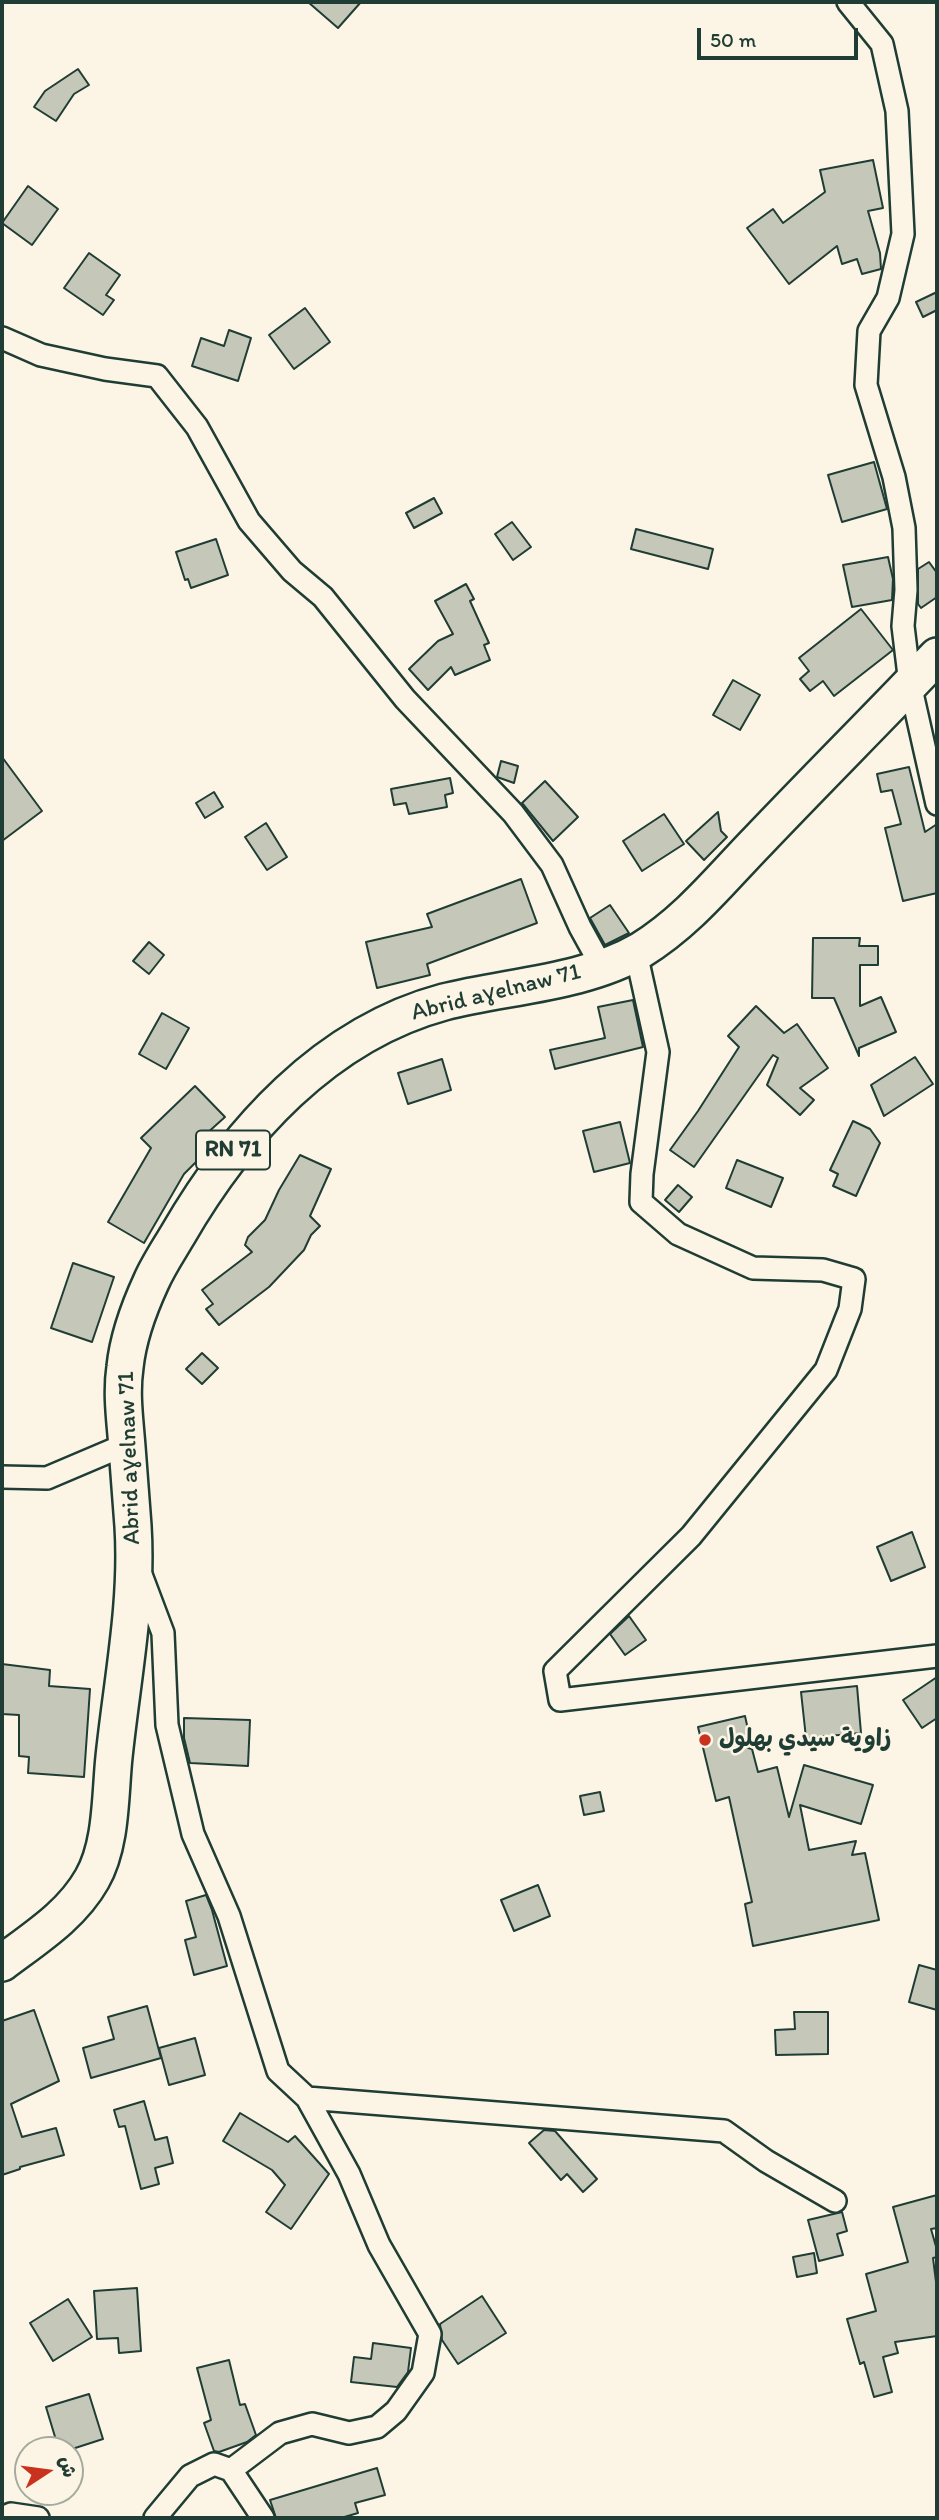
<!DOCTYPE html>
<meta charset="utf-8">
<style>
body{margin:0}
#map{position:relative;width:939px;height:2520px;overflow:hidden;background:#fcf5e5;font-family:Itim,"Playpen Sans Arabic",sans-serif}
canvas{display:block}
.frame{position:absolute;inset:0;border:4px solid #1f3d34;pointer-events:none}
.north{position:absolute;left:14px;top:2436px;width:70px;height:70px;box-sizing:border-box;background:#fcf5e5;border:2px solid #a4ab9e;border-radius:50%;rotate:77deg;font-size:19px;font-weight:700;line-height:28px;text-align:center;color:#1f3d34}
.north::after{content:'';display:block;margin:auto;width:24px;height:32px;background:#c8321e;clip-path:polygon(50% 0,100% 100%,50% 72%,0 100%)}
.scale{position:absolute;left:697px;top:28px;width:161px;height:32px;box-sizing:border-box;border:4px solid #1f3d34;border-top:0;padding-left:9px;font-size:21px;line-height:24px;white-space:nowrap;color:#1f3d34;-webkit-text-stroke:5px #fcf5e5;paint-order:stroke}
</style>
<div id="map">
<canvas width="939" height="2520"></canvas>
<div class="frame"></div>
<div class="north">ش</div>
<div class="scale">50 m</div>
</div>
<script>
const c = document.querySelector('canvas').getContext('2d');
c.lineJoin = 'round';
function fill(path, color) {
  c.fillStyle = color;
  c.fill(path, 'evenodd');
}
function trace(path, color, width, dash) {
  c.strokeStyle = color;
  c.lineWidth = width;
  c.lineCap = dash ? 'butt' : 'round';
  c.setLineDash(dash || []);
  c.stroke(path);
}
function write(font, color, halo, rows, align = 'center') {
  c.font = font + ' Itim,"Playpen Sans Arabic",sans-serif';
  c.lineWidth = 5;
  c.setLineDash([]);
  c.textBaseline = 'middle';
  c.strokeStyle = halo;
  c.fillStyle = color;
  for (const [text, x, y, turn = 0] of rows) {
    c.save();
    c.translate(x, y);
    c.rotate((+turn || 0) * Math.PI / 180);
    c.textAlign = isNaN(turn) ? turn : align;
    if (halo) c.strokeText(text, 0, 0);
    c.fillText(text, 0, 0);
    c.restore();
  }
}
const building = new Path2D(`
 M308,2h53l-23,26z
 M78,69l11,16 -15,9 -18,27 -22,-14 11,-16z
 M873,160l10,48 -15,3 12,42 1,16 -19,5 -5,-15 -15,5 -5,-18 -48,38 -42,-56 26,-19 10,14 42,-31 -5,-22z
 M28,186l30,23 -26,36 -30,-22z
 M89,253l31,22 -14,20 8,5 -11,15 -39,-27z
 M937,292v18l-14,7 -7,-15z
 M305,308l25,34 -36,27 -25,-34z
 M229,330l22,8 -13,43 -46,-15 9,-28 23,8z
 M874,462l13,47 -45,13 -14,-47z
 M434,498l8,15 -28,15 -8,-15z
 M512,522l19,25 -18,13 -18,-26z
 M636,529l77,20 -5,20 -77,-20z
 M216,539l12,36 -37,13 -3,-9 -3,1 -9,-28z
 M888,557l5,22 -1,21 -40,7 -9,-42z
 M929,562l8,11v24l-16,11 -3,-4v-35z
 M466,584l8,15 -4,2 19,42 -5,2 6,15 -35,15 -4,-8 -23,23 -19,-21 29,-28 15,-7 -18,-33z
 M861,609l32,41 -59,46 -11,-15 -13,10 -10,-12 9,-8 -10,-13z
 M733,680l27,15 -20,35 -27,-15z
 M2,757l40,54 -40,30z
 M501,761l17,5 -4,17 -17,-6z
 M909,767l16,65 12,-8v69l-34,8 -18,-73 16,-4 -9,-34 -11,2 -4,-18z
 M450,778l3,15 -8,2 2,12 -38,7 -3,-11 -12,2 -3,-16z
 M545,781l33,36 -25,24 -31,-38z
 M214,792l9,15 -18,11 -9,-15z
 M718,812l3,19 6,6 -23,23 -18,-19z
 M664,814l20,30 -42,27 -19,-30z
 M266,823l21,34 -20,13 -22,-33z
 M521,879l16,44 -110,41 3,11 -53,13 -11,-46 66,-15 -5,-13z
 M610,905l19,28 -24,12 -15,-27z
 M813,938h47l-1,8h19v19h-18v41l21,-9 15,35 -37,16v8l-25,-58h-22z
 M149,942l15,13 -15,19 -16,-13z
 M633,1000l10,47 -88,22 -5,-19 55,-12 -7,-31z
 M756,1006l28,27 13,-9 31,44 -28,20 14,12 -14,15 -33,-30 11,-27 -5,-3 -79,112 -24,-17 28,-39 41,-64 -11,-11z
 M162,1013l27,15 -23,41 -27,-15z
 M915,1057l18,27 -49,32 -13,-31z
 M442,1059l9,31 -43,14 -10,-31z
 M195,1086l30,31 -20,18 9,9 -30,30 -40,69 -36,-21 43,-74 -10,-10z
 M853,1121l17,8 10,14 -24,53 -23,-10 5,-12 -8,-4z
 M620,1122l10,41 -36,9 -11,-41z
 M300,1155l31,14 -21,47 10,10 -9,9 -7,15 -35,37 -50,38 -13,-16 7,-5 -11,-14 50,-38 -7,-7 3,-8 17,-17 14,-30z
 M737,1160l46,18 -12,29 -45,-19z
 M678,1185l14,12 -13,15 -14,-12z
 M73,1263l41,14 -22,65 -41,-14z
 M202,1353l16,15 -16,16 -16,-15z
 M912,1532l13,35 -34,14 -14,-34z
 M629,1616l17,24 -21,15 -15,-21z
 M2,1664l48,6 -1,16 41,3 -6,88 -56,-4 1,-16 -10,-1v-41l-17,-1z
 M937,1677v41l-15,10 -19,-28z
 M857,1686l4,47 -55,5 -5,-46z
 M745,1716l6,27 -14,2 15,4 6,23 19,-5 12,50 15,-52 69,20 -12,39 -61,-19 9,45 47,-9 -4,14 13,-2 14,67 -126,26 -8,-42 7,-2 -23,-105 -13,4 -18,-74z
 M184,1718l66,2 -2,46 -58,-3 -6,-25z
 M600,1792l4,19 -20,4 -4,-19z
 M538,1885l12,31 -36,15 -13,-31z
 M206,1895l6,15 15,56 -33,9 -9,-35 11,-3 -10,-36z
 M919,1965l18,5v40l-28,-8z
 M147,2006l14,52 -70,20 -8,-30 31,-9 -6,-22z
 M34,2010l25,71 -48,23 11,33 34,-9 8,27 -44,12v2l-18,6v-154z
 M794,2012h34v42l-52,1 -1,-25 20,-1z
 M195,2038l10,37 -36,10 -10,-37z
 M144,2101l11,39 12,-3 6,26 -18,5 4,16 -18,5 -16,-63 -6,1 -5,-17z
 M240,2113l48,29 7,-6 34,38 -38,55 -25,-17 19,-27 -13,-15 -49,-29z
 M544,2130l11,1 42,48 -14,13 -16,-18 -6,6 -32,-37z
 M937,2195v33l-6,1 6,21v7l-4,1 4,32v46l-42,6 3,11 -15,4 9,35 -18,5 -10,-35 -4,2 -13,-45 29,-8 -10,-37 42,-12 -15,-55z
 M842,2212l5,19 -10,3 6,21 -24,6 -11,-41z
 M814,2253l3,20 -20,4 -4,-20z
 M137,2288l4,63 -22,2 -1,-15 -21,1 -3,-48z
 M482,2296l24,37 -48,31 -16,-24 -2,-16z
 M68,2299l24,38 -39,24 -23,-38z
 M373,2343l38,5 -3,24 -11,15 -46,-5 3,-25 17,2z
 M229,2360l11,45 5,-1 11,31 -9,7 -28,10 -5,-1 -10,-28 7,-3 -14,-52z
 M89,2394l14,45 -34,11h-10l-13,-43z
 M377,2468l8,27 -30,8 3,10 -17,5h-65l-6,-18z`);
const street = new Path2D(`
 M848,2l34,42 15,67 6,123 -15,64 -19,33 -3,54 28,92 10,51 2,62 -3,36 7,58 27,120
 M2,338l39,17 64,14 52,7 40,51 52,94 43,50 31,26 82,102 108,114 39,52 28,62 22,40
 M636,953l22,99 -16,122 -1,28 37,32 75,34 70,2 31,9 -4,30 -24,61 -135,166 -136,135 5,29 377,-44
 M2,1477l45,1 80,-34
 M140,1572l23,61 4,92 26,109 36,82 49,155 29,27 417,33 42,30 69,40
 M231,2470l32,48
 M2,2518l9,-4 27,4
 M155,2518l35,-42 24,-12 17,6 49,-37 32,-9 37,9 28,-6 19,-16 27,-38 7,-39 -51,-89 -30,-71 -42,-76`);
const primary = new Path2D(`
 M2,1963c33,-25 69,-47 90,-84 20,-35 18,-84 22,-122 8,-77 24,-154 19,-231 -2,-26 -4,-53 -6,-79 -2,-27 -6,-53 -2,-80 3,-29 14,-59 26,-85 7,-16 17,-31 26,-46 60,-104 148,-202 267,-234 63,-16 141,-19 197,-52 47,-29 79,-70 117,-109 59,-62 120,-123 179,-185`);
const markers = [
 [705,1740,7,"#c8321e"]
];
const shields = [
 [233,1150,74]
];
const shieldNames = [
 ["RN 71",233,1150]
];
const streetNames = [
 ["Abrid aɣelnaw 71",496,993,-14],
 ["Abrid aɣelnaw 71",130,1458,-92]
];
const poiNames = [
 ["زاوية سيدي بهلول",719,1740]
];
fill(building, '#c5c7b9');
trace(building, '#1f3d34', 2);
trace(street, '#1f3d34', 26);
trace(primary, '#1f3d34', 40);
trace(street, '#fcf5e5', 21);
trace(primary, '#fcf5e5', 35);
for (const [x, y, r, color] of markers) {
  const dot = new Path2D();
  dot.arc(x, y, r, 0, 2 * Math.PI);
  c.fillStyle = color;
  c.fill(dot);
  trace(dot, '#fcf5e5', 2.5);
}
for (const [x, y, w] of shields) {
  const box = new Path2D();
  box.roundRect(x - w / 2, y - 19.5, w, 39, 5);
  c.fillStyle = '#fcf5e5';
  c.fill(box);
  trace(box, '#1f3d34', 2);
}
write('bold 23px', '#1f3d34', null, shieldNames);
write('24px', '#1f3d34', '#fcf5e5', streetNames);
write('bold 24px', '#1f3d34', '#fcf5e5', poiNames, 'left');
</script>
